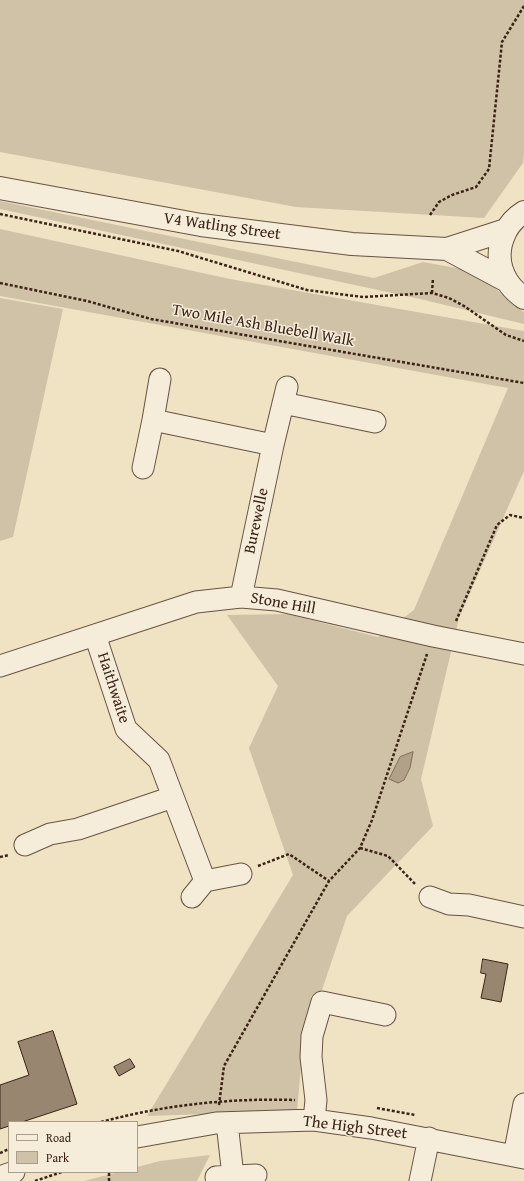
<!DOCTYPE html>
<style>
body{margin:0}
#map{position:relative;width:524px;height:1181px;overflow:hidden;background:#efe3c4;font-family:"Gentium Book Plus",serif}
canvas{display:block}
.legend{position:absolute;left:8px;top:1121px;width:130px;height:52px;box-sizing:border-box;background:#f5edd9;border:1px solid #ab9c8b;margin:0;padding:5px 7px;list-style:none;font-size:12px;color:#3b2216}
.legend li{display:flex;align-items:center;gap:8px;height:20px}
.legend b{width:20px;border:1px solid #ab9c8b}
</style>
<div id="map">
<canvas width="524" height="1181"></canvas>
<ul class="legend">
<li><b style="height:5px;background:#f5edd9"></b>Road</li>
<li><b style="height:11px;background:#d0c2a6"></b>Park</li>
</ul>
</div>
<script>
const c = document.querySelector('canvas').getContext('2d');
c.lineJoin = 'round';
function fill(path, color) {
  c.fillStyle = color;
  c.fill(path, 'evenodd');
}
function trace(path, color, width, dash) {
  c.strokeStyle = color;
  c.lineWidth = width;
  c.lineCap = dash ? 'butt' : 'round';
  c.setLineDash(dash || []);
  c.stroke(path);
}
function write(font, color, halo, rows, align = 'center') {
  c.font = font + ' "Gentium Book Plus",serif';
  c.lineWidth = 3;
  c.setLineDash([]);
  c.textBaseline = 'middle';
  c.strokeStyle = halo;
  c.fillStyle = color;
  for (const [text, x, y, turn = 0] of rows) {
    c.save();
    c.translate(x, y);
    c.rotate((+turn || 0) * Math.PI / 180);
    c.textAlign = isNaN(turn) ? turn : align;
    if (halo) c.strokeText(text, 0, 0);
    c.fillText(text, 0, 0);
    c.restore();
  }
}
const green = new Path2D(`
 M0,0h524v153l-1,10 -39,55 -188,-11 -296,-55z
 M0,201l374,77 49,-16 55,10 34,32 12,8v12l-104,-25 -420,-90z
 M0,229l230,50 294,52v140l-65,147 -38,161 12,47 -86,90 -44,130 -6,65 -150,5 146,-241 -44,-127 29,-62 -51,-71 61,-1 90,23 36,-27 94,-222 -508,-92z
 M0,298l63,11 -50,228 -13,4z
 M210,1155l-13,26h-113l35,-9h18v-5l23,-6z`);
const water = new Path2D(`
 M413,752l-3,16 -6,12 -6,3 -9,-4 11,-22z`);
const building = new Path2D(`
 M483,959l25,5 -7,38 -20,-4 5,-24 -5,-1z
 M53,1031l24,73 -55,18h-13v4l-9,3v-44l29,-10 -11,-33z
 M130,1059l5,8 -16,9 -5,-9z`);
const path = new Path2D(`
 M0,214l178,37 129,39 56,7 69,-4 17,5 15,8 42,29 18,6
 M430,215l9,-13 13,-7 24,-8 13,-18 13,-127 22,-36
 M0,283l87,18 64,18 373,64
 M432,293l1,-15
 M456,621l41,-96 13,-10 14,3
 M360,848l28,8 28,29
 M0,857l9,-2
 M258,866l31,-12 40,27
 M219,1105l5,-39 105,-185 31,-33 12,-28 55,-166
 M377,1108l38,7
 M101,1122c63,-17 128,-24 194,-22
 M0,1153l9,-4
 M35,1181l27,-9
 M109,1181v-9`);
const minor = new Path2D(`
 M160,379l-7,41 120,25
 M283,403l92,19
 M143,468l10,-48
 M241,597l32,-152 14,-58
 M95,635l31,94 33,31 46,121 36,-7
 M0,666l196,-64 45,-5 36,3 156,36 91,18
 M25,845l25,-11 28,-5 95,-32
 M192,897l13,-16
 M430,897l19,7 20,1 55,12
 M314,1120l2,-20 -5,-43 1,-21 10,-34 63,13
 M227,1123l6,53
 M137,1137l79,-14 98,-3 57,8 153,30
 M514,1156l10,-52
 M0,1177l14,-5
 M216,1177l40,-2
 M420,1181l9,-43`);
const tertiary = new Path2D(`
 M0,188l201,37 151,19 95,5 59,-19
 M524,212c-8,5 -15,12 -19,21 -12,25 -3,50 19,65
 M447,249l58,31`);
const streetNames = [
 ["V4 Watling Street",222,227,8],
 ["Two Mile Ash Bluebell Walk",263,326,10],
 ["Burewelle",257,521,-78],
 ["Stone Hill",283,604,10],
 ["Haithwaite",113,688,72],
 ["The High Street",355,1128,7]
];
fill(green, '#d0c2a6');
fill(water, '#b2a189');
trace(water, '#826e5b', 1);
fill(building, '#998670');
trace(building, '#3b2216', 1);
trace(minor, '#685242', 23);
trace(tertiary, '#685242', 24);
trace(path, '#3b2216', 2.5, [3, 2]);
trace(minor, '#f5edd9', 21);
trace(tertiary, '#f5edd9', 22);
write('16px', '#3b2216', '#f5edd9', streetNames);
</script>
